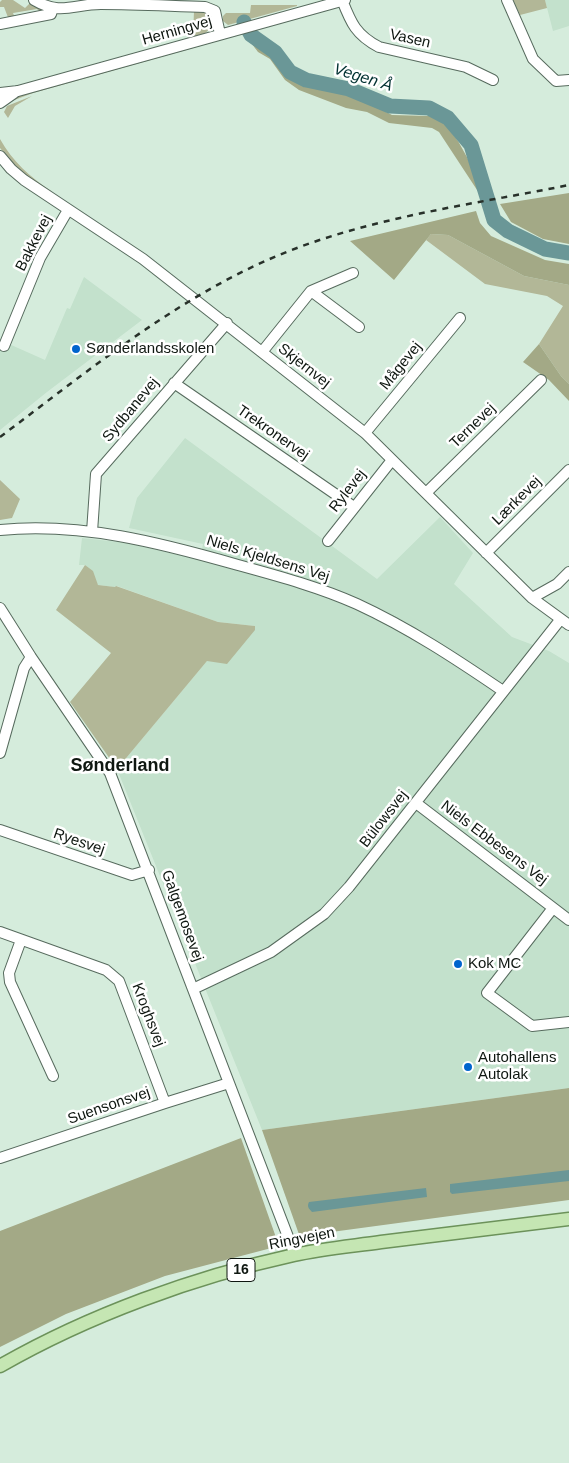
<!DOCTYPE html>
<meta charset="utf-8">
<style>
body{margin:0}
canvas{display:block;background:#d5ecdc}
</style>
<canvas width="569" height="1463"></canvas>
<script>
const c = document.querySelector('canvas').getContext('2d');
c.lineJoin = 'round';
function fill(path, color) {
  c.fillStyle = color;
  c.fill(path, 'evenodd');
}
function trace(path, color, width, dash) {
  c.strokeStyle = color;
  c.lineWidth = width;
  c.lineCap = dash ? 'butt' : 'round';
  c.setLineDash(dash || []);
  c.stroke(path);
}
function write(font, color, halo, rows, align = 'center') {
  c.font = font + ' Helvetica,sans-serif';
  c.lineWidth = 5;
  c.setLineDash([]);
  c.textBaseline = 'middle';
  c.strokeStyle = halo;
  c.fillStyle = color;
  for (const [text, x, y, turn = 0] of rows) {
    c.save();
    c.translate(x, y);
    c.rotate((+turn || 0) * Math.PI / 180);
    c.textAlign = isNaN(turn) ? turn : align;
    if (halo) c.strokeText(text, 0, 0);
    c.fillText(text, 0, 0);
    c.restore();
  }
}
const built = new Path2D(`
 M545,0h24v26l-16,5z
 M84,277l58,43 -95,72 -47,38v-90l45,20 22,-52 3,1z
 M185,438l192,141 63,-62 33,36 -19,31 58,53 37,14 20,12v425l-307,42 -145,-361 90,-108 48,-35 -37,-4 -101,-36 -2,1 -17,-2 -13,-20h-6l3,-27 46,5 72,17 3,-16 -74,-16 8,-30z`);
const green = new Path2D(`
 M2,0h11l12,8 5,-5 18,8 -7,2 -4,-4 -24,4 2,5 -6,2 -5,-13h-4v-5z
 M513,0h32l2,8 -27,7z
 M251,5h46v1l-69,19 -5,-4v-5l3,-3h24z
 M194,11c12,-1 20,4 17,17l-8,7 -24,6 14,-5z
 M211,42v1l-178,50 -24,9 2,-3 13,-5z
 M32,96l-17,10 -7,12 -4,-6 3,-6z
 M0,139c13,23 29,37 51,52l-1,1 -29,-19 -21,-25z
 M431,234l17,1 76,41 45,9v99l-8,-8 -22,-32 24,-38 -16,-10 -62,-12 -59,-44z
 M0,480l20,19 -8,19 -12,2z
 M85,565l8,6 5,14 17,2 1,-1 102,36 37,4v4l-28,34 -20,-3 -90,108 -47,-67 41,-49 -55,-43z`);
const forest = new Path2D(`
 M245,35l11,10 10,5 8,8 14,18 17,10 46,8 41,21 37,1 7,1 10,8 12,16 10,18 13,37 -42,-64 -7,-4 -43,-5 -22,-11 -21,-4 -47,-18 -14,-10 -15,-21 -12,-7z
 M569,193v51l-26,-5 -32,-17 -11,-18z
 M476,211l4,12 11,13 54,24 24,4v21l-45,-9 -76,-41 -17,-1 -37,46 -44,-39z
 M539,344l22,32 8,8v17l-20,-21 -26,-18z
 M569,1088v112l-245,33 -23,7 -39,-110z
 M241,1138l38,108 -114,30 -99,38 -66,33v-116z`);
const water = new Path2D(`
 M569,1170v11l-117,13 -2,-2v-8z
 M426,1188l1,9 -115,15c-4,-4 -5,-6 -3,-10z`);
const river = new Path2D(`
 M244,22l7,13 24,17 15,20 16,8 43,9 41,17 39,2 19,10 23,27 23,75 14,11 37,18 24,4`);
const minor = new Path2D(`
 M34,0c27,16 40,4 67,4 35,0 69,2 104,3l10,4 5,23
 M342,0c9,23 14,35 37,47l87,20 27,13
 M507,0l26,59 23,22 13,-1
 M0,24l51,-10 2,-6
 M0,93l18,-2 327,-91
 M0,103l17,-12
 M0,156l11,13 13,11 119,79 222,174 167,165 37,27
 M311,291l48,36
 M4,346l36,-88 28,-48
 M262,352l49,-61 42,-18
 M174,383l180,124
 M365,433l95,-115
 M426,493l115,-113
 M0,530c81,-8 161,13 238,35 40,11 81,22 119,39 52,24 99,55 146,87
 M92,532l4,-58 131,-151
 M328,541l64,-81
 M486,553l83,-83
 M532,598l25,-14 12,-12
 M0,608l31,49 79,116 185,482
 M0,753l24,-85 7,-11
 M416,803l153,117
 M0,830l132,45 17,-5
 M553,908l-66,85 45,33 37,-4
 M0,932l106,38 13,11 46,122
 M21,940l-12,33 1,9 43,94
 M193,989l78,-37 53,-38 25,-27 211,-267
 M0,1158l165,-55 64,-20`);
const major = new Path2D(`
 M0,1366c89,-51 194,-89 294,-111 27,-6 59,-9 87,-13 62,-8 125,-15 188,-23`);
const rail = new Path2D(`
 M0,437c91,-68 182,-144 289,-186 90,-35 186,-47 280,-66`);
const markers = [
 [76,349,5,"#0064cd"],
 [458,964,5,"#0064cd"],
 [468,1067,5,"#0064cd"]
];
const shields = [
 [241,1270,28]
];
const shieldNames = [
 ["16",241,1270]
];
const streetNames = [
 ["Herningvej",177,31,-16],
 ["Vasen",410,39,13],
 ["Bakkevej",34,243,-63],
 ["Skjernvej",304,366,38],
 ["Mågevej",401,366,-51],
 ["Sydbanevej",131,410,-50],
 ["Ternevej",473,426,-44],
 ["Trekronervej",273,433,35],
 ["Rylevej",348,491,-52],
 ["Lærkevej",517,501,-45],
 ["Niels Kjeldsens Vej",268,559,17],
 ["Bülowsvej",384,819,-52],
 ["Ryesvej",79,842,19],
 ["Niels Ebbesens Vej",494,843,37],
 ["Galgemosevej",182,916,70],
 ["Kroghsvej",148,1015,69],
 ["Suensonsvej",109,1106,-19],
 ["Ringvejen",302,1239,-11]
];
const poiNames = [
 ["Sønderlandsskolen",86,349],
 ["Kok MC",468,964],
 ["Autohallens",478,1058],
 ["Autolak",478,1075]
];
const waterNames = [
 ["Vegen Å",363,78,17]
];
const quarterNames = [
 ["Sønderland",120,766]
];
fill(built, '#c3e1cc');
fill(green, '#b2b797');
fill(forest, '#a3a986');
fill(water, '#6a9797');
trace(river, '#6a9797', 15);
trace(minor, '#576b5e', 12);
trace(major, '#6c925a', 15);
trace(minor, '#fff', 10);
trace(major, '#c5e6b3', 12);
trace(rail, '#28312a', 2.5, [6, 6]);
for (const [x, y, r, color] of markers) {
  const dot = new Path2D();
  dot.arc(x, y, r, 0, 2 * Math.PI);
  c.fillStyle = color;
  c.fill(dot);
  trace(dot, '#fff', 2);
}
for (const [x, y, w] of shields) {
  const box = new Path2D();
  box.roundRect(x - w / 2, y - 11.5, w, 23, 4);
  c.fillStyle = '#fff';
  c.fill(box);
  trace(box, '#0f1711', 1);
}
write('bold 14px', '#0f1711', null, shieldNames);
write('15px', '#0f1711', '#fff', streetNames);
write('15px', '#0f1711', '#fff', poiNames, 'left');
write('italic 16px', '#013131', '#fff', waterNames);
write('bold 18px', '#0f1711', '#fff', quarterNames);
</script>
